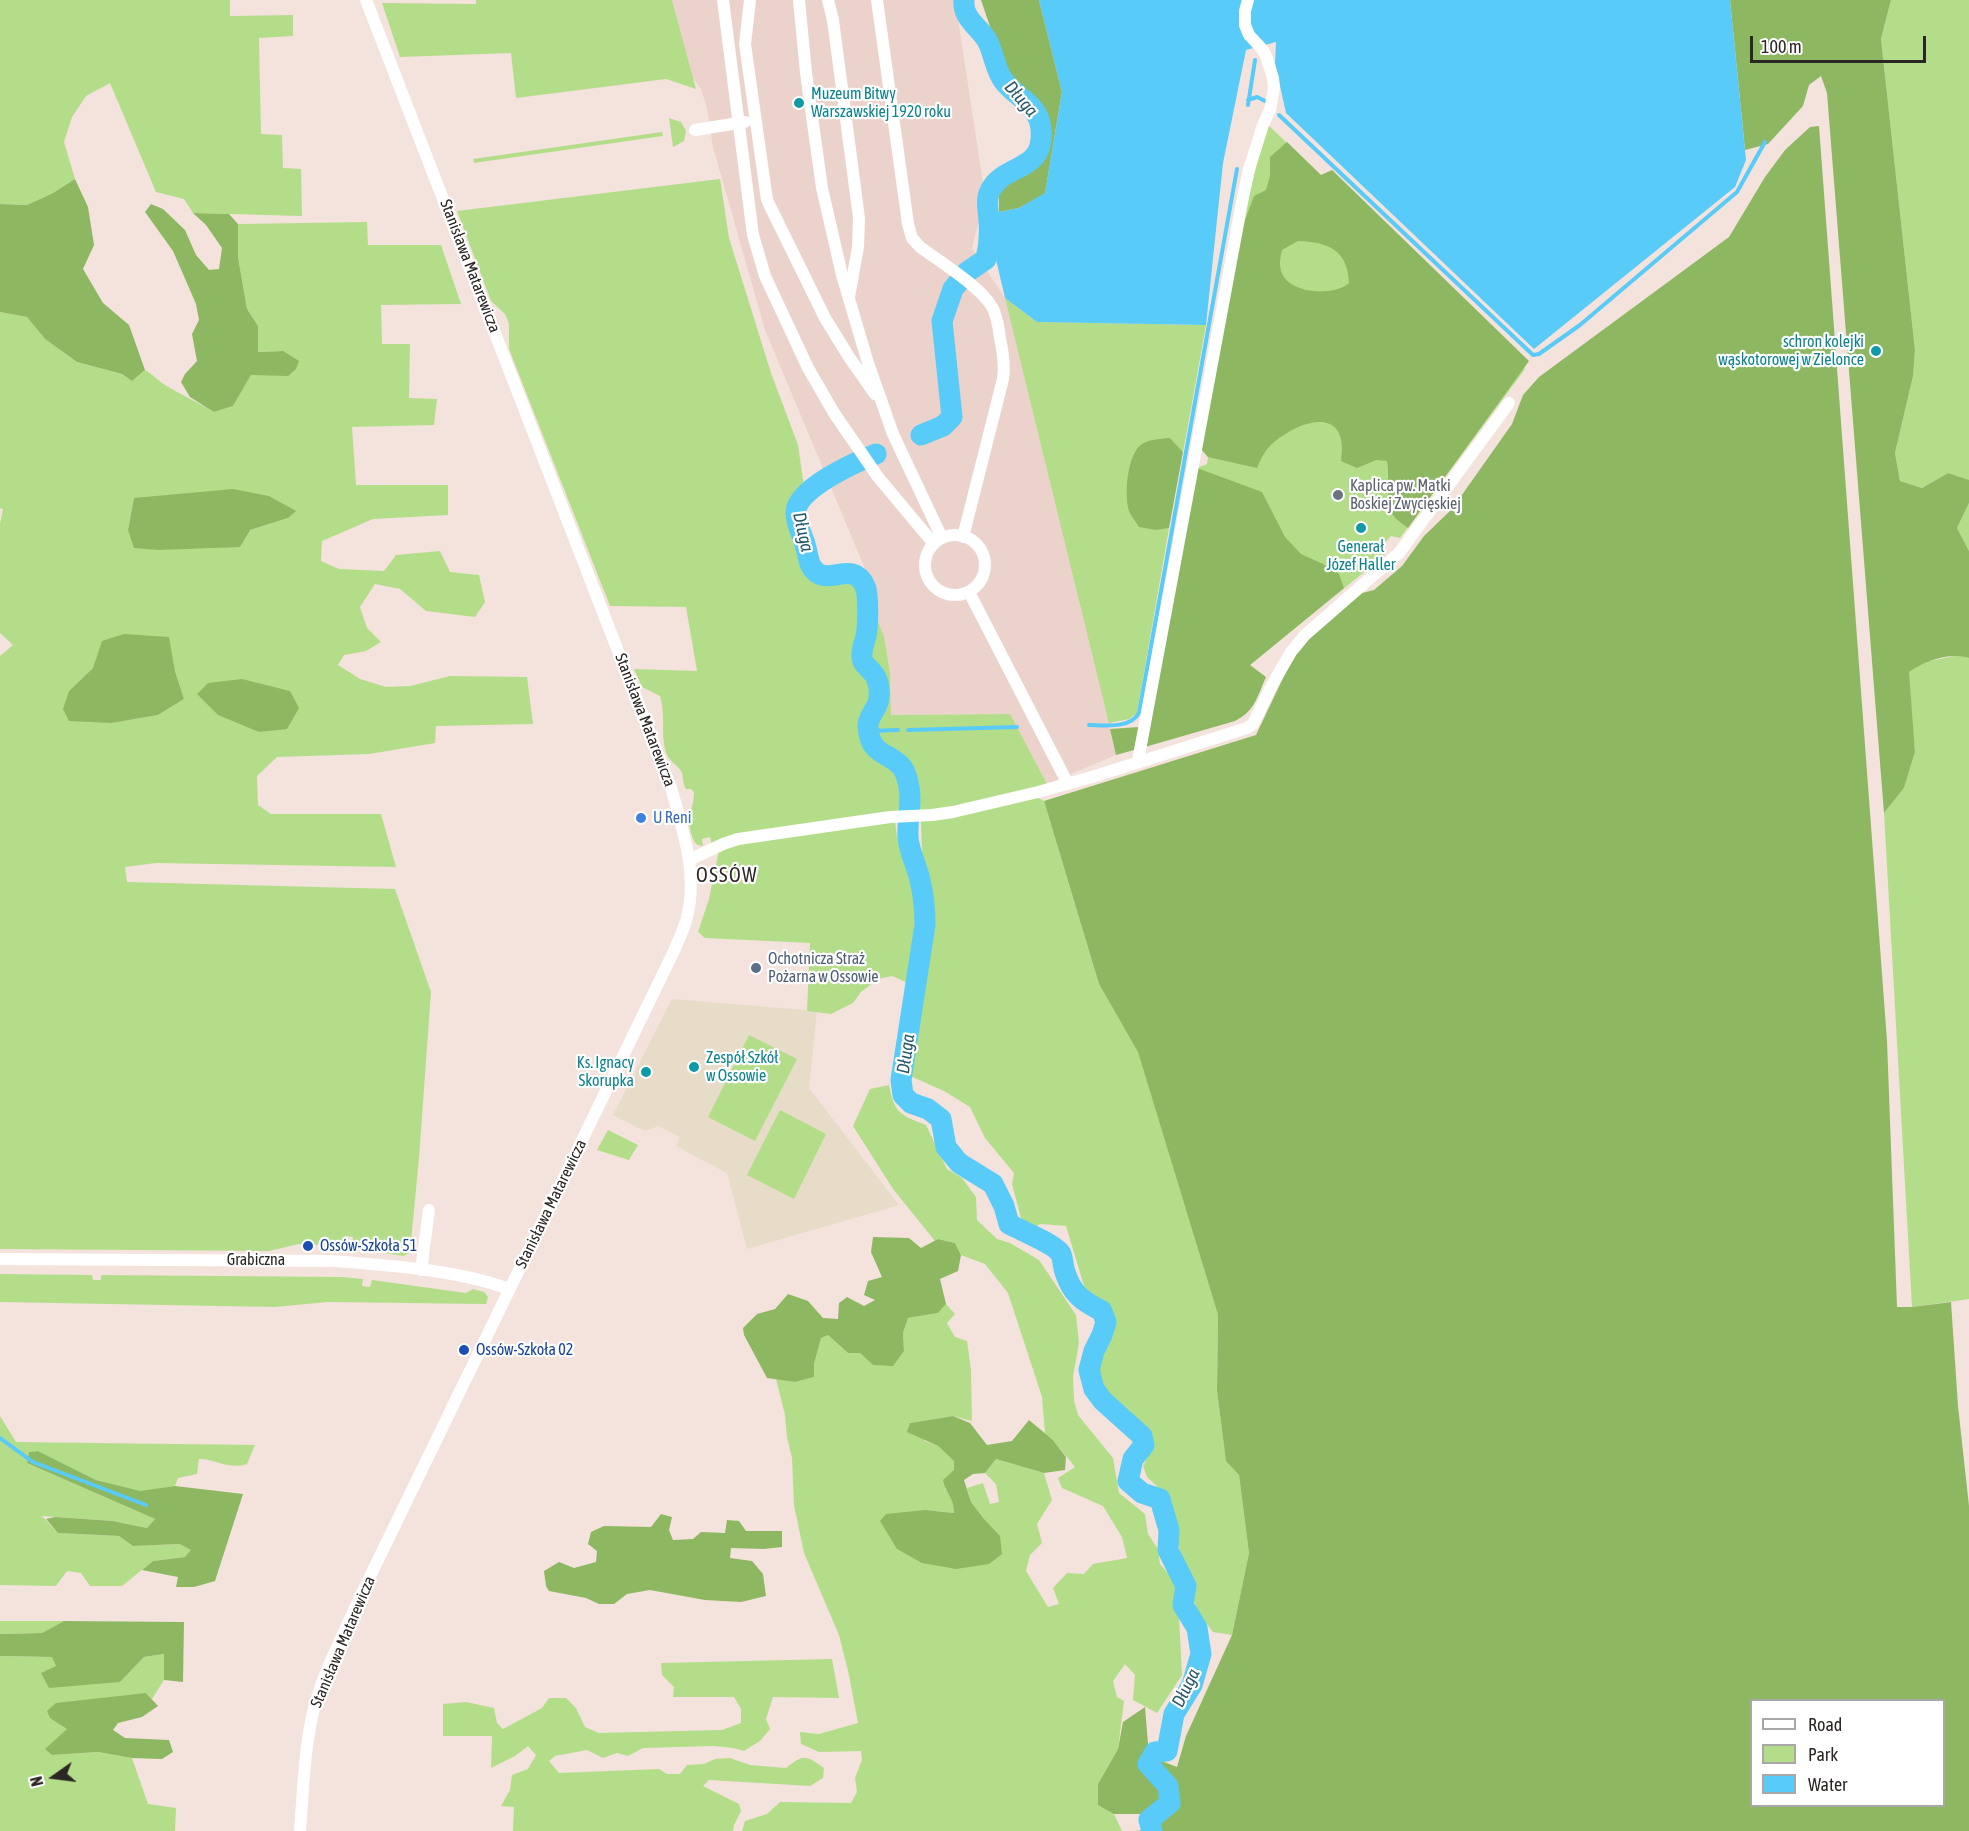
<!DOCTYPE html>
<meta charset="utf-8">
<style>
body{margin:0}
#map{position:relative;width:1969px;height:1831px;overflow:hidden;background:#f3e3dc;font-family:"Asap Condensed",sans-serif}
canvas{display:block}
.legend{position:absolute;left:1750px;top:1699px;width:195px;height:108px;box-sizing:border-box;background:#fff;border:2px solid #aaa8a7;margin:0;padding:8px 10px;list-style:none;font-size:18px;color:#2b2523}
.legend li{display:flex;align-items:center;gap:12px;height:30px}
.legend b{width:30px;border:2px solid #aaa8a7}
.north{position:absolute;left:24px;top:1747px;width:60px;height:60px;-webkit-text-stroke:4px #fff;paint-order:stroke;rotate:256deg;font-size:16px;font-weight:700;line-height:24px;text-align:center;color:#2b2523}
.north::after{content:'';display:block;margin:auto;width:21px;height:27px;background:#2b2523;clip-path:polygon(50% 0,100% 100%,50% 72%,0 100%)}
.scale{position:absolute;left:1750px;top:36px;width:176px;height:27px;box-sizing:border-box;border:3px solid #2b2523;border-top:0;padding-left:8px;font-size:18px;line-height:21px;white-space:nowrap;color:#2b2523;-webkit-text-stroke:4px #fff;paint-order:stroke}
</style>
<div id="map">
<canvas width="1969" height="1831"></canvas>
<ul class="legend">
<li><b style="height:8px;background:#fff"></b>Road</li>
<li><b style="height:16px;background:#b4dd8a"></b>Park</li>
<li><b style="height:16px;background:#58cbf8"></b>Water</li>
</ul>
<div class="north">N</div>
<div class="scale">100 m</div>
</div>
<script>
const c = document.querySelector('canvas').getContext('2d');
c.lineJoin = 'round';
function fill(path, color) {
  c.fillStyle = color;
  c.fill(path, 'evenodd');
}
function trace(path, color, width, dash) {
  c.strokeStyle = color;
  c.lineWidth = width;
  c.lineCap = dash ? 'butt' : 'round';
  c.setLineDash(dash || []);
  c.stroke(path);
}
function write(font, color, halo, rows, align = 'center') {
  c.font = font + ' "Asap Condensed",sans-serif';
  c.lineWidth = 4.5;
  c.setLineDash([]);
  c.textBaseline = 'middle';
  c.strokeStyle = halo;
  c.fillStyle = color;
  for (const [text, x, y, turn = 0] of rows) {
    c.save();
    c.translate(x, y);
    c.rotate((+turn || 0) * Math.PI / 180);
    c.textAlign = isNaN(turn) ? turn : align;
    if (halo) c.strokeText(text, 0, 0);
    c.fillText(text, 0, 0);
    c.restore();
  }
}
const commercial = new Path2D(`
 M672,0h283l30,196 -13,52 33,50 32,24 169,3 -23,127 -13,-14 -14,92 13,-2 -32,185 -8,6 -20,4 7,32 -69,29 -38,-70 -118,1 -1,-42 -6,-37 -11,-27 -2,-26 -106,-253 -52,-183 -6,-39 -6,-19 -9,-12z`);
const education = new Path2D(`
 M672,999l145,12 -8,77 90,117 -152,44 -20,-76 -51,-27 4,-9 -22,-11 -13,5 -32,-16z`);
const green = new Path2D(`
 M0,0h230v16l63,-1v21l-34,2 2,96 21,1 1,33 18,1 1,47 -109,-3 -9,-14 -28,-7 -46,-109 -24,13 -14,21 -8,25 11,37 -22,14 -26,12 -27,-1z
 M476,0h196l24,89 -30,-10 -150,19 -5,-45 -111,4 -18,-54 94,1z
 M1891,0h78v482l-1,-2 -20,-7 -26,15 -22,-7 -5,-28 18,-77 2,-26 -34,-311z
 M669,118l12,4 5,9 -2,10 -11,6z
 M1267,124l258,245 -125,169 -9,-2 -8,9 2,10 -135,110 -53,-197 10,-4 1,-7 -7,-8 47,-249z
 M662,132l1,4 -189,27 -1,-4z
 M720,179l9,59 42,135 27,72 6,42c-4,4 -11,8 -13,13 -8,16 9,71 25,79 16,9 32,-9 40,8 11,20 0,46 0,68 0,16 18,25 17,41 -1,14 -18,20 -9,42 5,12 13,20 23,27 3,3 9,5 11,8 9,9 7,28 4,39l-190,33 -2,-8 -8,2 1,7c-9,-1 -9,-5 -12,-13 -5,-21 3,-23 3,-41l-3,-3h-5c-4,-6 -2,-13 -5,-18 -5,-7 -12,-10 -15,-18 -6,-19 0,-37 -6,-57l-18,-9 -8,-18 63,2 -11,-64 -76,-1 -101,-257v-25l-4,-10 -14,-13 -34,-90z
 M367,222l1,23h73l20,59 -80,1 1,39h28l-1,54 28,1 -3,26 -82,2 4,58h92v30l-75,4 -51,22 -1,20 18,8 45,2 12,-16 44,-4 10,21 29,3 6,27 -10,15 -49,-6 -26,-22 -25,-5 -15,23 7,21 14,14 -15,9 -22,4 -6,10 22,14 26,8 24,-1 40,-10 77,1 6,47 -97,2 -1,17 -66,11 -92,3 -20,19 1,29 13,9h110l15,53 -240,-4 -31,4 2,15 268,7 36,103 -12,166 -9,94 -6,4 -53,-8 2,-11 -8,-1 -2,10 -44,-2 -30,7 -269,-2v-593l13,-11 -13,-12v-109l3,-15 -3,-1v-196l27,5 18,22 32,23 45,12 10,7 13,-11c8,4 13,11 20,15 16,10 33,17 49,27l19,-6 18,-31 32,-24 -25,1v-26l-11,-17 -9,-52v-33zM134,498l154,20 -38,12h-122zM168,637l7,34 9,28 -26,16 -46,8 -43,-32 24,-23z
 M1005,298l32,24 169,3 -23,127 -13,-14 -14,92 13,-2 -32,185 -8,6 -20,4z
 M1969,503v48l-12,-23z
 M873,609l11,27 6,37 1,42 119,-1 37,70 -37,11 -90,18 -13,-48 -27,-23 -6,-9 -1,-11 3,-8 6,-9 1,-19 -6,-19 -7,-6 -3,-8 5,-24z
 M1960,655l9,3v641l-57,8 -28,-494 20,-25 11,-36 -7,-80 16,-10z
 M1037,797l7,4 55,183 39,67 80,264 -1,76 9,69 13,15 10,78 -17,82 -19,-3 -16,-21 -33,-118 -17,-16 -4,-11 8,-16 -8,-19 -40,-41 -5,-11 -1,-19 15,-26 -2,-20 -9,-10 -14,-8 -21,-70 -25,-2 -8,3 -12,-9 -9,-34 2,-11 -29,-35 -15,-31 -26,-16 -36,-16 25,-181 -3,-16 -8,-21 -1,-37z
 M895,821l2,16 19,38 4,28 -1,21 -11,59 -16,-7 -14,3 -17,13 -8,11 -22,11 -24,-3 3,-68 -105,-5 -7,-6 11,-33 10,-49 13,-5z
 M749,1035l48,24 -42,82 -47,-24z
 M889,1085c5,28 11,30 37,40l21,44 15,9 14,19 1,23 20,19 13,4 29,17 37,55 3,28 -6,34 1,23 4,15 35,43 6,35 26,21 3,20 10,15 2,15 15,17 4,36 3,58 -25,38 -24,-13 2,-25 -10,-11 -12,17 4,16 7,4 -6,48 -20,35v20l16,10 8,17h-380l3,-10 22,-7 13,-12 71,1 6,-11 -2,-14 7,-18 -1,-9 -42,1 -18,-8 -1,-12 19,2 39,-11 -9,-48 -10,-40 -35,-82 -10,-48 -2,-47 -5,-21 -2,-22 -9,-36 19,3 19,-5v-13l7,-27 7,-2 20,18h12l13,12 31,-14 -1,-18 5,-15 30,-5 8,-9 9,10 -8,9 8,14 12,4 4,29 1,51 -19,-5 -43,7 15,18 13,5 16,15v9l-9,19 9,11v13l-29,-3 59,9 -13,-17 -4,-14 16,-5 7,21 9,-2 -3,-18 -11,-11 11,-14 48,14 8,27 -15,24 5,19 -12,12 -4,16 22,36 11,-3 -6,-16 14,-15 17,1 9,-10 34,-6 -5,-21 -19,-31 -41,-18 -4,-10 17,-11 -22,-27 -8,-7 -3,-36 -34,-104 -23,-29 -24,-9 -6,-12 -17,-4 -3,2 -42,-52 -40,-63 17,-37z
 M780,1110l46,24 -32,65 -47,-24z
 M608,1130l30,15 -9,15 -32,-10z
 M0,1274l92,1 1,5h8v-5l242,2 20,2 -1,7 8,1 2,-7 94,13 7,-4 11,3 4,5 -2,7 -158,-2 -53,5 -275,-5z
 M0,1416l16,26 239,3 -8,19c-18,6 -31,-5 -48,-5l-2,15 -19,4 -3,8 -35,6 -44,-12 -58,-29 -9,1 -2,11 128,56 -8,9 -34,-7 -71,-5 16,17 61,3 14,10 47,-2 12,6 -7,7 -32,4 -31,25h-32l-9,-13 -14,-2 -11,15 -56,-1z
 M0,1621h64l-22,12 -42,1z
 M165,1654l-1,26 -12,19 -6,-6 -79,36 -10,11 -5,15 46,-3 34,6 16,46 28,4 -1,23h-175v-175l52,1 5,9 63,16 24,-25z
 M832,1659l7,39 -66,-1 -7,22 4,10 -10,12 -16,10 -11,-3 -19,-2 -71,2 -15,8 -11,-3 -14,5 -16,-8 -32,6 -6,5 10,12 100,-4 8,5h13l7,-9 17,-1 11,-5 15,-1 20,7 36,3c18,-14 19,-13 38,0l-1,10 -13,8 -101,-6 -6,6 36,18 2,7 -7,14 -1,6h-220l1,-24 -13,-1 9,-16 2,-15 16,-6 8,-14 -8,-9 -13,10 -24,12 1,-32h-49v-32l23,-2 28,6 3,15 6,6 39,-21 7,-10h17l10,10 9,19 14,6 123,-3 19,-7v-14l-7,-12h-61l1,-10 -12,-12 -1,-12z`);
const forest = new Path2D(`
 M981,0h58l23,92 -17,102 -26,14 -20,4v-18l11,-15 21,-8 15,-21 4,-29 -12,-21 -33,-29z
 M1730,0h161l-10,39 34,311 -2,26 -18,77 5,28 22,7 26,-15 21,7v23l-12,25 12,23v107c-20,-6 -44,3 -60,14l6,80 -11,36 -20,25 -57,-720 -6,-17 -12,9 -6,21 -35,38 -23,6z
 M1819,126l68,915 10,266h15l39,-5 7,104 11,100v325h-834l25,-3 -8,-14h-38l-16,-9v-21l20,-35 5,-27 22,-15 4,49 28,11 9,-31 46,-101 17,-82 -10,-78 -13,-14 -9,-70 1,-76 -80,-263 -39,-68 -55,-183 212,-66 37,-78 17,-20 52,-44 12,-3 28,-24 22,-30 28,-27 60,-85 11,-29 16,-18 190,-140 36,-60 20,-27 25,-23zM1752,1700h192v106h-192z
 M1287,142l34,33 11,-5 197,191 -121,167c-5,-4 -12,-8 -15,-13 -8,-11 -3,-40 -6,-54l-11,-1 -19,8 -16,-7c9,-59 -46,-40 -72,-14 -5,5 -9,14 -12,21l-49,-11 -7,-8 41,-221 12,-32 12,-6 4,-14v-19zM1298,241c30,1 50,9 51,42 -14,13 -54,11 -65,-6 -6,-9 -4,-18 -2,-27z
 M75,179l13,28 6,38 -11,24 20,34 26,22 16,45 -13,11 -10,-7 -45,-12 -32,-23 -18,-22 -27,-5v-108l27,1 26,-12z
 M151,204l12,5 22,21 11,25 13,15 10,-1 3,-21 -16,-23 -13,-12 36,1 9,10v33l9,52 11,17v26l25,-1 16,10 -3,8 -8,7 -37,-1 -18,31 -19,6 -24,-15 -9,-15 4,-8 12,-13 -5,-27 7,-14 -3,-16 -23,-53 -28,-39z
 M1170,438l13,14 -14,76 -13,2 -17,-3c-3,-5 -8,-11 -10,-16 -5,-16 -2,-57 13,-67 8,-5 18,-5 28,-6z
 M1197,468l65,24 23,45 16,17 22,10 16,10 5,14 -94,77 16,12c-9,20 -11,34 -31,44l-90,26z
 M233,489l36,7 27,15 -8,7 -38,12 -10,17 -82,3 -24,-2 -6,-18 6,-32z
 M124,634l45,3 6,34 9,28 -26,16 -46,8 -43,-2 -6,-12 6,-18 24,-23 9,-27z
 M242,679l48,12 9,17 -12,21 -28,3 -41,-17 -21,-21 11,-11z
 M1139,727l-5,23 -18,5 -6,-26z
 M873,1237l36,1 12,10 17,-9 17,4 6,12 -3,16 -18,8 6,25 -8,9 -30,5 -5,15 1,18 -11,15 -20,-1 -13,-12h-12l-20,-18 -7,3 -7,26v13l-19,5 -28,-4 -23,-43 -1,-7 14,-14 18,-5 13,-15 20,7 15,17 15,1 1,-16 8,-6 17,9 11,-6 -11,-5 4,-14 14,-4 -11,-25z
 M953,1416l17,7 17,22 25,-4 17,-21 24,20 13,17 -1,13 -21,3 -48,-14 -11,14 -12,1 -9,6 7,22 13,17 16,17 2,18 -13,10 -33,5 -34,-6 -25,-14 -17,-28 6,-7 39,-4 29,3c0,-17 -8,-18 -11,-33l11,-10v-9l-16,-15 -31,-14 3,-9z
 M38,1451l58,29 44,11 35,-5 68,8 -28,87 -21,6h-18l2,-10 -36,-7 11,-9 32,-4 6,-7 -11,-6 -47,2 -14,-10 -61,-3 -12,-14 9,-2 58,4 34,7 8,-9 -128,-56 2,-11z
 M661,1514l11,3 -3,13 4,10 20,-1 8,-7 24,1 2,-13 12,1 7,10h36v16l-18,2 -33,-1 -1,10 22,3 11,13 3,22 -25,6 -36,-2 -55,-10 -23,4 -13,10h-15l-13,-6 -37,-7 -3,-5 -2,-15 15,-9 15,6 22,-6 1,-11 -9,-7 3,-12 13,-6 47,1z
 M64,1621l120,1 -1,60 -19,-2v-26l-20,3 -24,25 -71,6 -8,-15 15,-7 -4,-9 -52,-1v-22l42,-1z
 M146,1693l12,13 -16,11 -24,6 -5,7 12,8 44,2 4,12 -11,7 -30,-1 -34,-6 -46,3 -7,-6 22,-20 -17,-11 -3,-7 9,-8z`);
const water = new Path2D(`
 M1039,0h691l16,160 -11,27 -201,162 -248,-236 -11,-50 1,-21 -30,8 -23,113 -17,162 -169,-3 -32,-24 -10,-43 4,-43 20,-4 26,-15 17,-101z`);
const stream = new Path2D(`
 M1248,100l9,-3 8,4
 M1248,105l7,-45
 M1279,115l254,240 6,-1 41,-29 157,-133 28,-50
 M1089,725c15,0 41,4 50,-12l98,-544
 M908,730l109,-3
 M869,731l29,-1
 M0,1438l33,24 113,43`);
const river = new Path2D(`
 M921,435l22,-9 9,-9 -10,-96 11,-32 14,-17 19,-13c3,-12 4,-25 3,-37 0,-10 -4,-21 1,-31 14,-29 55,-17 51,-62 -2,-25 -25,-31 -38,-49 -8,-11 -9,-26 -15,-38 -8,-15 -26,-23 -24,-42
 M876,454c-20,8 -81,35 -80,59 0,10 6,22 9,31 2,6 3,16 6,22 15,25 40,-9 54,20 4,9 3,41 1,50 -2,8 -5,14 -4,22 1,7 6,9 10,14 6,5 8,18 7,25 0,11 -11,18 -11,29 2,30 19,25 33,40 3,3 6,12 7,16 5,18 -1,37 0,55 1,15 9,29 12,43 4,16 5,30 5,45l-24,155 2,15 8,8 17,6 13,10 5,28 13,16 34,21 11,22 5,18c11,6 46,20 52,30 2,5 2,13 4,18 7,22 17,29 37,39l4,11 -4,13 -8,16 -5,19 5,19 9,12 39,35 2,9 -11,14 -5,22 14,12 18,6 9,31 -1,20 18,36 -3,19 14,23 4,26 -9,31 -18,29 -7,37 -12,1 -7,12 20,22 2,17 -21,17 3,11`);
const minor = new Path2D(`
 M723,0l30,235 12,41 43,92 26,45 44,64 56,67
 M750,0l-5,44 22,156 58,118 24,39 26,37
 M799,0l7,73 16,115 20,87 26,88 25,71 49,104
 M828,0l5,20 26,198 -1,29 -9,50
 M877,0l31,224 4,14 8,9c20,15 65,42 74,64 3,8 5,18 6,27 3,14 5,27 3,41l-40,158
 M695,130l50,-8
 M925 565a30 30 0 1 1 60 0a30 30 0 1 1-60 0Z
 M969,592l99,192
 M1138,761l105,-564 6,-28 14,-44 7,-15 4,-22 -1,-10 -7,-22 -3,-6 -14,-15 -4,-10v-14l3,-11
 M689,860l34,-16 15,-5 152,-22 42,-2 21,-3 85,-20 54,-15 155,-49 6,-4 19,-39 19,-33 14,-17 94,-82 110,-150
 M0,1259l332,2c55,4 126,9 177,28
 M421,1270l8,-60
 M300,1831c3,-38 4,-77 12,-114 9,-42 31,-81 48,-120l314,-646c4,-10 9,-20 12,-30 13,-44 -3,-91 -15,-133l-305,-788`);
const markers = [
 [799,103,6,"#0f9aa8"],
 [1876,351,6,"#0f9aa8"],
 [1338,495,6,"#6b7280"],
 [1361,528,6,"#0f9aa8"],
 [641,818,6,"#3f7fe0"],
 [756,968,6,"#5c6f8a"],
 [694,1067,6,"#0f9aa8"],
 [646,1072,6,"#0f9aa8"],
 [308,1246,6,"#1a4fb4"],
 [464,1350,6,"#1a4fb4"]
];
const cultureNames = [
 ["Muzeum Bitwy",811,94],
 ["Warszawskiej 1920 roku",811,112],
 ["schron kolejki",1864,342,"right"],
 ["wąskotorowej w Zielonce",1864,360,"right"],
 ["Generał",1361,547,"center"],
 ["Józef Haller",1361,565,"center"],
 ["Zespół Szkół",706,1058],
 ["w Ossowie",706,1076],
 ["Ks. Ignacy",634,1063,"right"],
 ["Skorupka",634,1081,"right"]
];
const streetNames = [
 ["Stanisława Matarewicza",470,266,69],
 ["Stanisława Matarewicza",645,720,69],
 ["Stanisława Matarewicza",551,1204,-64],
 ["Grabiczna",256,1260],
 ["Stanisława Matarewicza",343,1642,-67]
];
const worshipNames = [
 ["Kaplica pw. Matki",1350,486],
 ["Boskiej Zwycięskiej",1350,504]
];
const shopNames = [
 ["U Reni",653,818]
];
const serviceNames = [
 ["Ochotnicza Straż",768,959],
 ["Pożarna w Ossowie",768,977]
];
const transitNames = [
 ["Ossów-Szkoła 51",320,1246],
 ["Ossów-Szkoła 02",476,1350]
];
const waterNames = [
 ["Długa",1021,99,49],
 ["Długa",803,532,77],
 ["Długa",906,1054,-82],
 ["Długa",1186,1688,-64]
];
const quarterNames = [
 ["OSSÓW",727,876]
];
fill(commercial, '#ebd3cb');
fill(education, '#e7dcc7');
fill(green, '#b4dd8a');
fill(forest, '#8eb762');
fill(water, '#58cbf8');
trace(stream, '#58cbf8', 4);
trace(river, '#58cbf8', 21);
trace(minor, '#fff', 12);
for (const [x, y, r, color] of markers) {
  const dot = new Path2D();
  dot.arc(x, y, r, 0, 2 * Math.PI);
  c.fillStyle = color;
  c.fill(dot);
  trace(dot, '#fff', 2);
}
write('16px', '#0d838f', '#fff', cultureNames, 'left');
write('16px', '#2b2523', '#fff', streetNames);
write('16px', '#5b616d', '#fff', worshipNames, 'left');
write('16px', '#366cbe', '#fff', shopNames, 'left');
write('16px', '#4e5e75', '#fff', serviceNames, 'left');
write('16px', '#164399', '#fff', transitNames, 'left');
write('italic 18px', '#265669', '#fff', waterNames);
c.letterSpacing = '1.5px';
write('20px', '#2b2523', '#fff', quarterNames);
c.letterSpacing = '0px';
</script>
